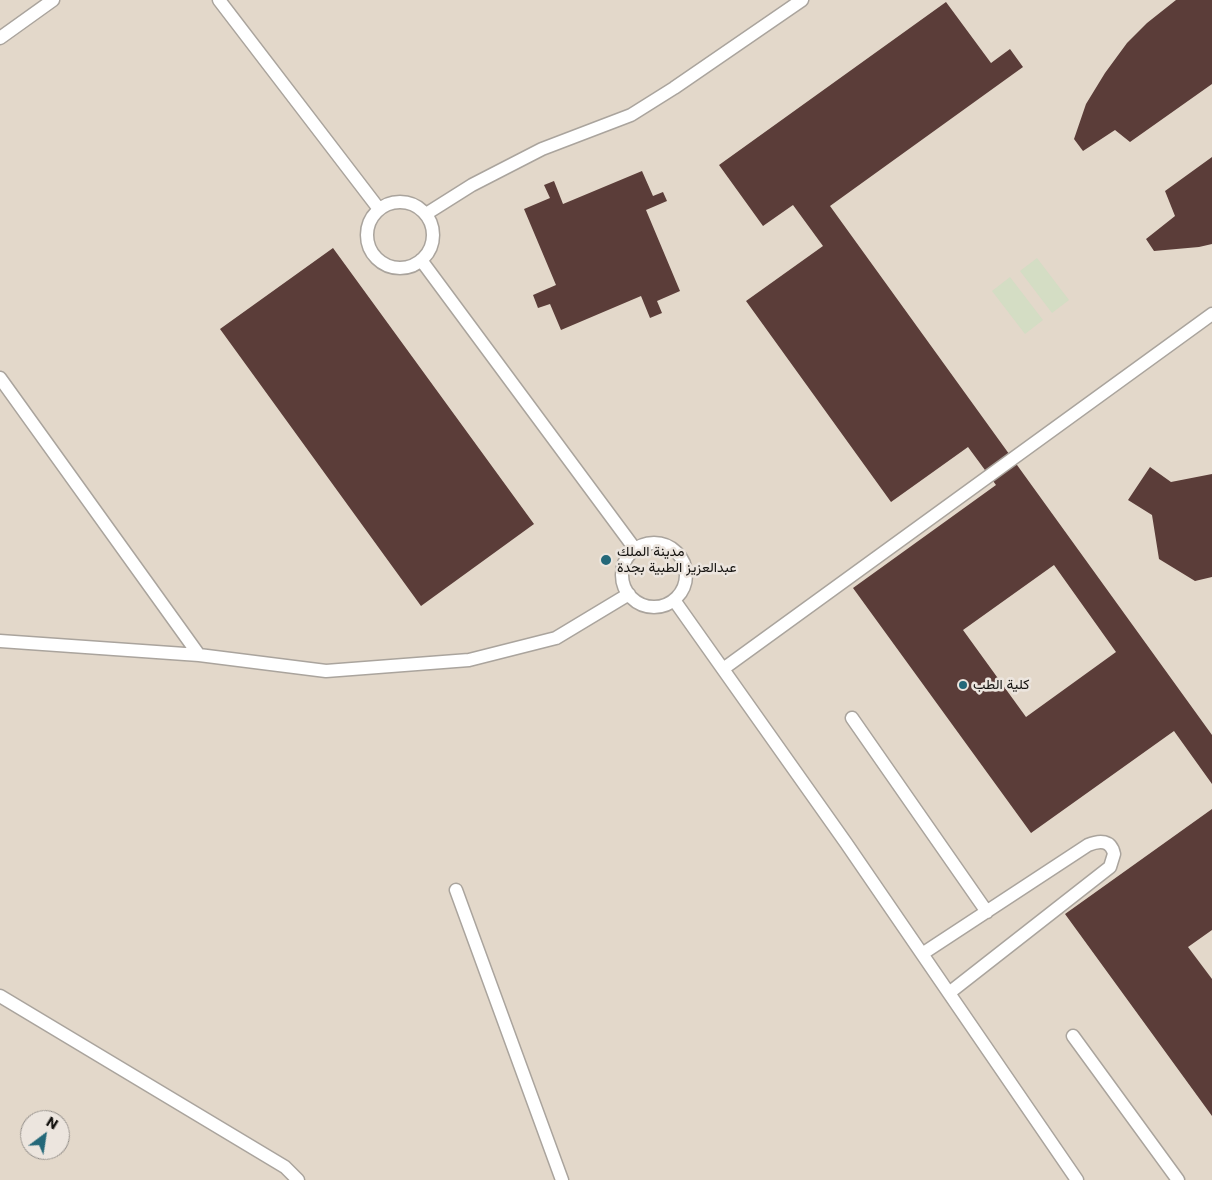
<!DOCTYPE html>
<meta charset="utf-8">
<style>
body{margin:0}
#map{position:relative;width:1212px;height:1180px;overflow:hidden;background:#ece5de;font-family:Poppins,sans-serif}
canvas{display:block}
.north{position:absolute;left:20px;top:1110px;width:50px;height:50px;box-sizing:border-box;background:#ece5de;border:1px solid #95908b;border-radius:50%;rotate:31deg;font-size:14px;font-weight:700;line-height:20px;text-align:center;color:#13110e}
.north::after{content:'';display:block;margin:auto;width:18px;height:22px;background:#246879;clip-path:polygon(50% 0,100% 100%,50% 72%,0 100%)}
</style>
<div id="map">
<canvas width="1212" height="1180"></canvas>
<div class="north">N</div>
</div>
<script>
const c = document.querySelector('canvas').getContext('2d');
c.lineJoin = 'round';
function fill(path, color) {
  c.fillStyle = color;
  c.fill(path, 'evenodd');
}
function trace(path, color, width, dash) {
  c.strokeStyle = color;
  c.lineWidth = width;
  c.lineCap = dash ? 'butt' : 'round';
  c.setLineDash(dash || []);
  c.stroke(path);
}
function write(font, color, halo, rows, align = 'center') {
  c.font = font + ' Poppins,Vazirmatn,sans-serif';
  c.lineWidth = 5;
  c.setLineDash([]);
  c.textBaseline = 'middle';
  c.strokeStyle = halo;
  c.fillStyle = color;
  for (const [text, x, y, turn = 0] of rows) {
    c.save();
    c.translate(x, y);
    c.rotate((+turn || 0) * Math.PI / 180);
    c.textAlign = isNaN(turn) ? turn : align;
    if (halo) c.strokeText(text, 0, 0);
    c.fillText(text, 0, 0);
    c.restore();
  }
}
const built = new Path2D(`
 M0,0h1212v1180h-1212zM30,1120h30v30h-30z`);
const green = new Path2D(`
 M1037,258l32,42 -17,13 -32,-42z
 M1010,277l33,43 -18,14 -33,-43z`);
const building = new Path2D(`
 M1176,0h36v84l-82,58 -15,-12 -32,21 -9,-12 12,-35 19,-31 22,-30 20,-20z
 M946,2l45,61 19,-14 13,18 -193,139 382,529v49l-38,-53 -143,102 -178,-245 143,-103 -28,-38 -77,55 -145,-201 77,-55 -30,-41 -30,21 -44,-61zM1054,565l62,87 -90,65 -63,-87z
 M1212,157v87l-13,3 -45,4 -8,-12 29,-23 -10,-25z
 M642,171l11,25 10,-4 4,9 -21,9 34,81 -23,10 5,12 -12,5 -9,-22 -80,34 -11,-26 -12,4 -5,-13 23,-10 -32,-76 26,-11 -6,-13 10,-4 9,23z
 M333,248l201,276 -113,82 -201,-277z
 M1150,467l21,15 41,-8v103l-17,4 -36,-22 -7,-44 -24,-15z
 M1212,809v121l-24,17 24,32v137l-147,-202z`);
const lane = new Path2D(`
 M219,0l160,209
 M0,38l53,-38
 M367 235a33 33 0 1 1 66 0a33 33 0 1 1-66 0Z
 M426,214l46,-29 70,-36 89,-34 43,-27 128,-88
 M421,260l214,289
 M0,378l199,277
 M622 575a32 32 0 1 1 64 0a32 32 0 1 1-64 0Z
 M674,600l172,243 231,337
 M0,641l199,14 127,16 143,-11 87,-22 73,-44
 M723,669l489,-355
 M852,718l135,194
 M456,890l106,290
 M922,954l166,-109c12,-5 23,-5 26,9l-4,13 -161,126
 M0,996l285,171 13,13
 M1073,1036l105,144`);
const markers = [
 [606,560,6,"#246879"],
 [963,685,5,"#246879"]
];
const poiNames = [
 ["مدينة الملك",617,552],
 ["عبدالعزيز الطبية بجدة",617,568],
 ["كلية الطب",973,685]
];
fill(built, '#e3d8ca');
fill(green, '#d4ddc4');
fill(building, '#5b3d39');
trace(lane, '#aaa49d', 15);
trace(lane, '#fff', 12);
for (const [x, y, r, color] of markers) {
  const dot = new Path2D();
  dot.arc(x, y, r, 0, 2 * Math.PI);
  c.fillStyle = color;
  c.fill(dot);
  trace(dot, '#ece5de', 2);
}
write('14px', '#13110e', '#ece5de', poiNames, 'left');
</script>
